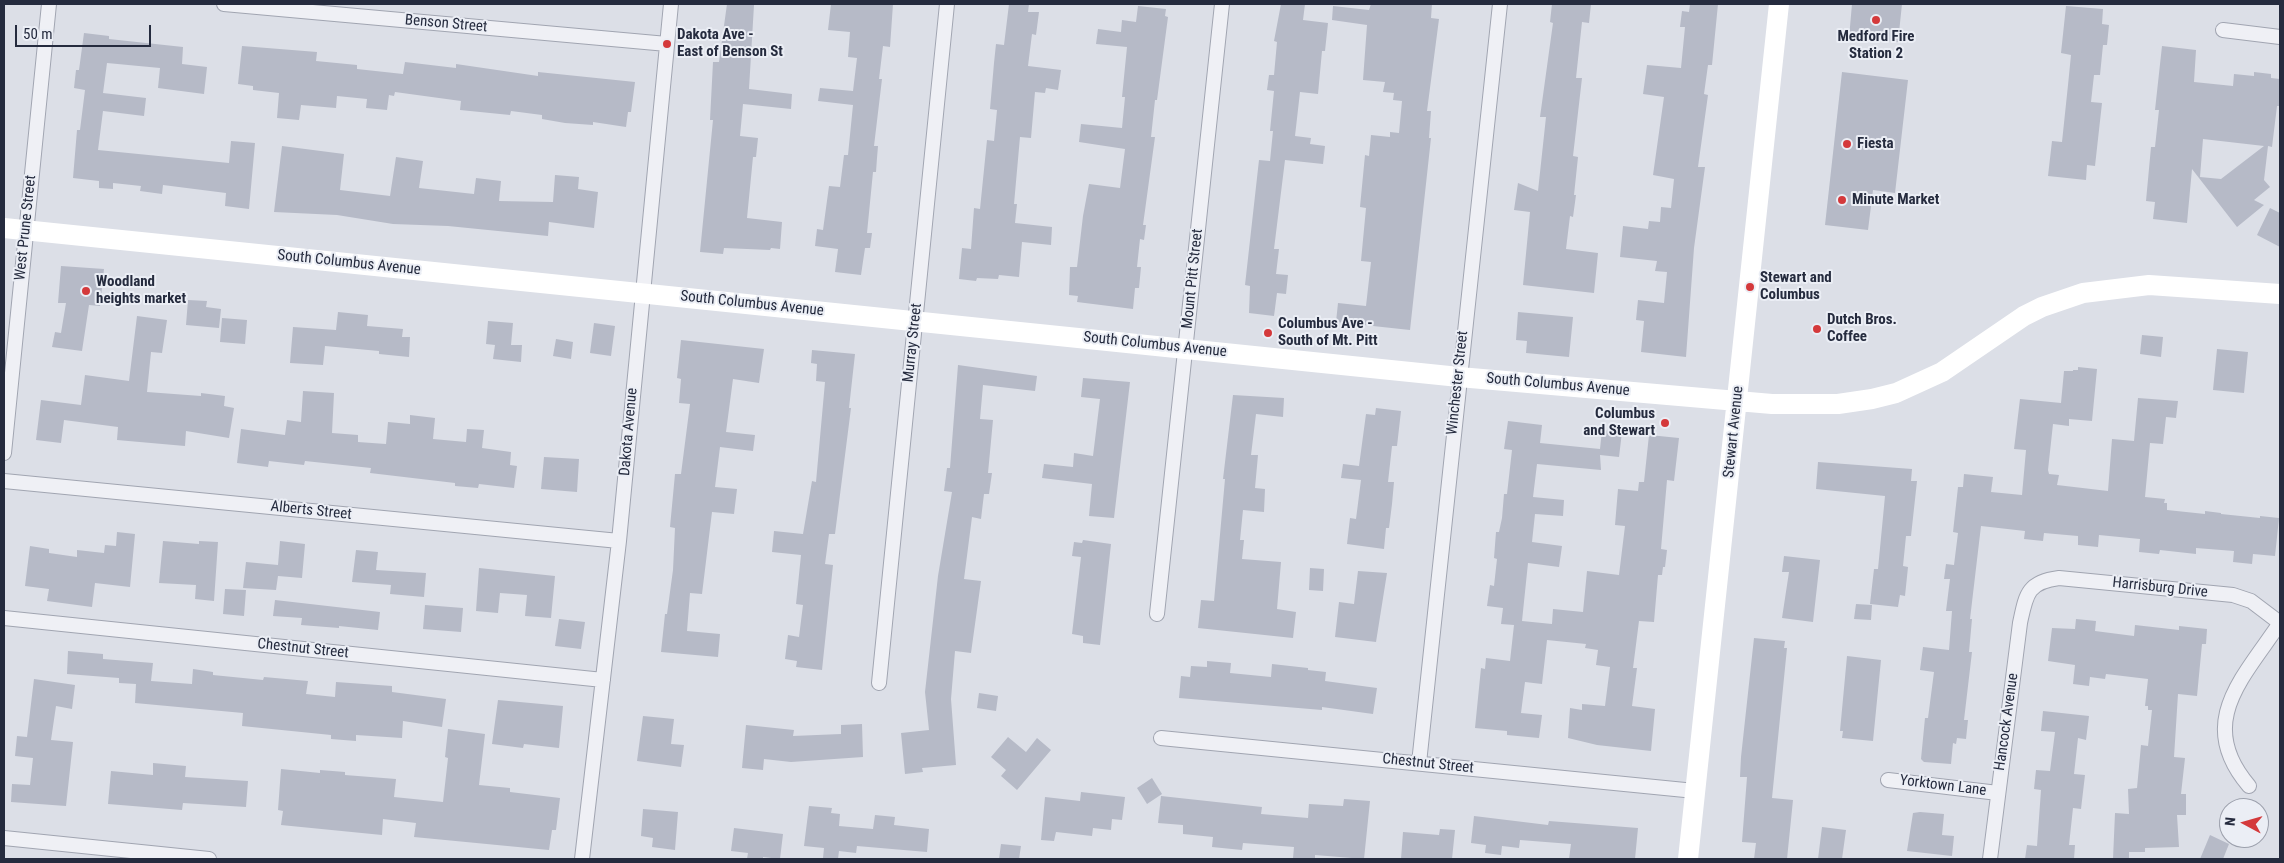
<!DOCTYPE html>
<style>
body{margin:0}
#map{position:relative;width:2284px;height:863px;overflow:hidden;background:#dcdfe7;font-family:"Roboto Condensed",sans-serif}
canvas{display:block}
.frame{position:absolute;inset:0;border:5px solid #252b3e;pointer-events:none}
.north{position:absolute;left:2219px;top:798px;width:50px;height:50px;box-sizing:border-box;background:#ebeef5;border:1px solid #9ca0ac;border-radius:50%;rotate:276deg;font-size:14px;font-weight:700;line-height:20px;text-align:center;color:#252b3e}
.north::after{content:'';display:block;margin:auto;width:18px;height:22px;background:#d4393b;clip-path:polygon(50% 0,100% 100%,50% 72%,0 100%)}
.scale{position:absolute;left:15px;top:25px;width:136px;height:22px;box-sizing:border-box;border:2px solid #252b3e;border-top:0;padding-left:6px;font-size:15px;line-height:18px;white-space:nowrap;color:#252b3e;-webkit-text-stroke:4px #ebeef5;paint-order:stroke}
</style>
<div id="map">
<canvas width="2284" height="863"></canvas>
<div class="frame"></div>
<div class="north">N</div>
<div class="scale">50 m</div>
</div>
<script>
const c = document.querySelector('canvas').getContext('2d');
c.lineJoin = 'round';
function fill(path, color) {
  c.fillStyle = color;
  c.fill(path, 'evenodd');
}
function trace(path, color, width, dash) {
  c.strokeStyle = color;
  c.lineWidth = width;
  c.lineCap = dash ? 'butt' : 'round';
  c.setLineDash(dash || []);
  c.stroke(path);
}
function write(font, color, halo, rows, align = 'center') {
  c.font = font + ' "Roboto Condensed",sans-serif';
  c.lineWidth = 4;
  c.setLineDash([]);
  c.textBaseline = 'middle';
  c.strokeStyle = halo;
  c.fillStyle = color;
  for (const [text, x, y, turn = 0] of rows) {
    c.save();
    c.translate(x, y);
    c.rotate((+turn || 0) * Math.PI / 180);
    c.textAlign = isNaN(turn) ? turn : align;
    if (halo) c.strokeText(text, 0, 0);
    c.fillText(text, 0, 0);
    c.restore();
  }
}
const building = new Path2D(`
 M727,4l27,1 -5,84 43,5 -1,15 -48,-5 -3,32 18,2 -2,19h-3l-6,61 35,4 -2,27 -9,-1 -1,2 -46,-2 -1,6 -23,-2 13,-132h-3l3,-58h6z
 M831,4h62l-3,43 -7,-1 -4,33h3l-8,67h4l-1,12 -1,14h-3l-6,61h5l-2,15h-5l-4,27 -26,-3 3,-23 -23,-3 2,-17 6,1 6,-44 11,1 4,-32h4l5,-50 -35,-4 2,-13 33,3 4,-33 -9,-1 2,-25 -22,-2z
 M1009,4h20l-1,8h11l-3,23 -4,-1 -4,32 33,4 -3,20 -12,-2 -1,5 -10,-1 -4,46 -11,-1 -6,67h3l-2,19 37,4 -1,18 -29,-3 -3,35 -20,-2 -1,4 -21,-1 -1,3 -17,-2 3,-31 9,1 3,-41 6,1 7,-69 7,1 3,-31 -7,-1 4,-46 2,-19 8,1z
 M1281,4h24l-2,16 25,3 -3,28h-3l-4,43 -18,-2 -5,44 16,2 -1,6 15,2 -2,18 -38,-4 -11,89h5l-3,25 12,1 -2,19 -9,-1 -3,23 -25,-3 1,-27 -5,-1 14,-125 11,1 3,-30h-3l4,-40 -7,-1 2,-15h5l3,-33 -3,-1z
 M1371,4h61l-1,14 8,1 -12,92h4l-2,27h2l-21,192 -74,-8 2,-19 28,3 5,-44 -10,-1 5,-53 -6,-1 5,-52 4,1 2,-21 19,2v-5l9,1 3,-32 -9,-1 1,-7 -11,-1 2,-10 -22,-2 4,-55 -35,-5 1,-14 36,4z
 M1552,4h39l-2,19 -7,-1 -6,56h6l-9,78 5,1 -4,38h2l-3,22 -3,-1 -4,33 32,4 -4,40 -71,-8 7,-73 -16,-2 4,-27 20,8 8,-74h-6l13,-94 -3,-1z
 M1690,4h28l-6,61h-4l-4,29 4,1 -10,72h7l-11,81 -8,109 -45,-5 3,-31 -8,-1 2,-20 26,3 3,-31 -12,-1 2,-10 -37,-4 3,-31 25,3 1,-8 11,1 1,-15 10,1 3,-29 -21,-4 11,-78 -21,-3 4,-29 34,3 4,-41h-5l2,-16 7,1z
 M1852,4h50l-4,38 -49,-4z
 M1138,6l28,3 -1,7 3,1 -11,83h-2l-4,37h4l-12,88h3l-2,15 -4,-1 -3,28h4l-2,21h-4l-2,21 -56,-7 1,-6 -9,-1 1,-28h7l6,-51 6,-32 31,4 5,-39 -46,-7 2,-18 41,4 3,-31h-3l5,-50 -31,-3 2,-15 23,3 1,-12 14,2z
 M2066,6l37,3 -1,15 7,1 -2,20h-4l-3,30h-6l-3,27 11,1 -7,63 -8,-1 -1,15 -38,-4 4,-35 10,1 6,-57 3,-30 -10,-2z
 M84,33l25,3v3l74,8 -1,17 25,3 -3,27 -46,-6 2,-20 -53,-5 -4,30 43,5 -2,18 -41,-5 -5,39 131,13 2,-22 24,2 -6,66 -24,-3 1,-13 -63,-8 -1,9 -22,-3 1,-5 -28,-3v6l-14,-1v-7l-26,-3 4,-48h3l5,-40 -11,-2 2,-18h3z
 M242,46l75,6 -1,9 41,4v4l46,5 2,-12 51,6v-4l82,12v-4l97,10 -4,30h-3l-2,15 -33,-5v3l-28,-2 -23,-4v-4l-31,-4 -1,4 -50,-5 1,-9 -66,-9 -1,4 -5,-1 -2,15 -21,-2 1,-9 -30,-3 -1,12 -35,-3 -2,15 -22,-2 2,-25 -26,-3v-4l-15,-2z
 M2162,46l34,4 -2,32 39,4 1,-12 20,2v-4l17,2v4l9,1v27h-3l-5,41 -4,-1 -4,34 6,7 -16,13 10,5 -27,22 -45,-58 -5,54 -34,-4 2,-17 -9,-1 5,-54h4l4,-37h-4zM2203,139l61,7 -43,33 -21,-2z
 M1842,72l66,8 -13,113 -22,-3 -5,40 -43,-5z
 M282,146l62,8 -4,36 50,6 6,-39 27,4 -4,27 55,6 2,-16 25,3 -2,20 54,1 2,-27 24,2 -1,12 20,3 -4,36 -45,-6 -1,14 -100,-10 -55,-2 -56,-9 -63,-3z
 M2270,208l10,5v34l-23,-12z
 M61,266l43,3 -4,37 -11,-1 -7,46 -30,-4 3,-15 6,1 5,-30h-8z
 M188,300l19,1 -1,6 15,2 -2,19 -33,-3z
 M338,312l30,3 -1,11 36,3 -1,8h8l-1,20 -30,-3v-3l-54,-5 -2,19 -33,-2 3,-36 43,3z
 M1518,312l55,5 -4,40 -43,-4 1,-12 -11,-1z
 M137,316l30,4 -5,33 -11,-1 -4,40 54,4v-3l24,3 -1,10 10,2 -5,30 -43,-7 -1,15 -68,-6 1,-13 -54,-7 -3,23 -25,-3 5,-40 40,5 4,-30 44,6z
 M222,318l25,2 -2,24 -25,-2z
 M488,321l25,2 -2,22h11l-1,17 -28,-3 2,-14 -9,-1z
 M594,323l21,3 -4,30 -21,-3z
 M2142,335l21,2 -2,20 -21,-3z
 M556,339l17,3 -2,17 -18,-3z
 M681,340l83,9 -5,34 -26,-4 -7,53 29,3 -2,16 -33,-4 -5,40 22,2 -3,25 -22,-2 -10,82 -12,-1 -3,38 33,3 -2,23 -57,-5 4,-38h2l6,-44 2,-42 -5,-1 5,-53h6l9,-70 -11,-1 2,-24 -4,-1z
 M2217,349l31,3 -4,41 -31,-3z
 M812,350l43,4 -6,54h2l-16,126h-6l-4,30 8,1 -11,105 -26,-3 1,-6 -12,-2 3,-24 11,2 4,-32 -7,-1 5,-49 -29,-3 2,-21 29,3 9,-53 4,1 9,-100 -9,-1 1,-17 -6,-1z
 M958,365l79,11 -2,15 -52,-6 -3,34 13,1 -5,53h4l-3,21h-5l-3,25 -9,-2 -8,62 17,2 -10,72 -16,-2 -4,48 5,66 -34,3 1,4 -18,2 -4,-41 28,-3 -4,-38 13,-116 14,-84 -8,-1 3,-23h3z
 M2078,367l19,2 -5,52 -23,-2v7l-16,-2 -5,46 1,4 10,1 -2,10 51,6 4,-52 22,2 4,-43 40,3 -2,17 -10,-1 -3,27 -13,-1 -5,54 20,2 -1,4h3v7l38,4v-3l16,2v1l39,4v-2l19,2 -4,38 -22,-2 -1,10 -19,-2 1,-11 -38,-3v6l-36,-4 -1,4 -20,-2 1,-13 -41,-4 -1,12 -20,-2v-9l-34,-3 -1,8 -19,-2 1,-8 -44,-5 -11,93h2l-3,33h3l-8,68h4l-2,19 -9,-1 -1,6 -3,-1 -2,21 -27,-2 -3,-3 4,-41h3l6,-46 -14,-2 3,-23 26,3 3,-39h-6l4,-32h-6l2,-15 8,1 4,-32 -5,-1 5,-45h5l1,-13 29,3 -2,15 31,3 4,-45 -12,-1 6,-50 41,4 3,-32h9v-1h5z
 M1083,378l47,4 -16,136 -25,-2 3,-32 -50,-6 2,-14 29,3 1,-14 19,3 7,-57 -19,-2z
 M303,391l31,2 -2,40 26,2v7l28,2 2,-22 22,2v-9l25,3 -2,21 33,3 1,-13 17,1 -2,18 29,4 -1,13 7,1 -3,22 -35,-4 -1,4 -23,-2v-3l-85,-10 1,-5 -66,-7 -1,4 -35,-4 -1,6 -31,-4 4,-34 44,6 2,-15 14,2z
 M1233,395l51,3 -1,19 -27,-3 -5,41h7l-3,33 10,1 -1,23 -21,-2 -3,30h4l-2,19 39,3 -4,47 19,3 -3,26 -95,-10 3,-28 13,1 11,-122h-2z
 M1376,408l25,3 -4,35h-5l-4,36h6l-2,22 -3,24h-3l-2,21 -37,-5 3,-26 6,1 5,-39 -20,-2 2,-14 16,2 7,-52 9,1z
 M1508,421l34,4 -2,18 60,6 2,-19 20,2 -3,25 -19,-2 1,15 -64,-6 -4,33 31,3 -1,16 -28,-2 -3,28 30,4 -3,21 -31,-4 -6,58 30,3 1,-15 30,3 4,-41 32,4 6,-49 -10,-1 3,-36 20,2 1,-9h5l5,-47 30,3 -5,43 -7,-1 -6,69 6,1 -2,17h-2l-1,8h-4l-4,47 -15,-1 -6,47h4l-5,38 23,3 -4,42 -54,-6 -29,-7 2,-30 12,2v-6l23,2 5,-39 -14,-2 2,-15 -13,-2 1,-4 -39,-4 -5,44 -17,-2 -4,31 21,2 -3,23 -32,-3v-4l-32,-3 6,-60 4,1 1,-11 24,3 4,-36 -13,-1 2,-16 -16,-2 3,-21 4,1 3,-27 -3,-1 2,-26h3l3,-14 2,-24h3l5,-44 -8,-1z
 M544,457l35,2 -2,33 -36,-3z
 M1818,462l94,7 -1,12h6l-6,55h-5l-3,30 5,1 -3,29 -5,-1 -2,12 -28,-3 4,-35h4l7,-73 -69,-7z
 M117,532l18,2 -5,53 -35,-4 -3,24 -45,-6 2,-12 -24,-3 5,-40 19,3v4l28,4v-7l27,3 1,-8 11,1z
 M1083,540l28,4 -11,101 -17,-2v-7l-11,-2 9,-77 -9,-1 2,-14 8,1z
 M163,541l36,3v-3l19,1 -4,59 -19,-2 1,-14 -37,-2z
 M280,541l25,3 -3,34 -24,-2 -2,14 -33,-2 3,-26 32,3z
 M356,550l22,2 -2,18 50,3 -2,24 -34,-3 1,-9 -39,-3z
 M1784,556l36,4 -7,62 -31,-4 7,-46h-7z
 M479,568l76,8 -4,42 -26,-2 2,-21 -27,-2 -2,20 -22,-2z
 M1310,568l14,1 -1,22 -14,-1z
 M1358,571l29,2 -11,69 -41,-5 4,-35 15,2z
 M225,589l21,1 -2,26 -21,-2z
 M275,600l105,12 -2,18 -39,-4v2l-38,-3 1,-7 -29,-2z
 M1856,604l16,1 -1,15 -17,-1z
 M425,605l38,3 -2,24 -38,-3z
 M559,619l26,3 -4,27 -26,-3z
 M2076,619l20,2 -1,10 39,5 1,-11 44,5v-4l28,3 -1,15h-4l-5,52 -19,-2 -4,63 11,1 -4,36h5v21h-9l2,32 -34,1v4h-16v7h-16l2,-46 14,1 -1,-25 9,-1 4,-43 7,1 4,-36h-4v-4h-3l3,-27 -42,-5 -1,5 -15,-2 -1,9 -16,-2 2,-19 -27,-4 4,-33 23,1z
 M1754,638l31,3 -1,7h3l-15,150 21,2 -6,59h-33l2,-16 -14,-1 5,-65h-7l1,-20z
 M68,651l35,3v5l50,4 -2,18 41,3 1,-15 20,3v3l50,5 1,-3 44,4 -2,13 29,3 1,-15 56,4v6l54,7 -4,28 -39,-6 -1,17 -46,-3v6l-25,-2v-4l-89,-9 1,-13 -108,-10 1,-19 -17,-1v-5l-52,-4z
 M1847,656l34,4 -8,81 -31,-3 1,-7h-3z
 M1207,661l24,2 -1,10 41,4 1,-13 36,4v2l18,2 -1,9 52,7 -4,26 -51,-7v3l-143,-12 2,-22 9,1 1,-11 16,1z
 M34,679l41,6 -3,24 -16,-3 -5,34 22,2 -7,64 -55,-4 1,-18 18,1 3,-27 -18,-2 2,-20 10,1z
 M979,693l19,3 -2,15 -19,-3z
 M498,700l65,6 -4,42 -35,-4 -1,4 -31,-4z
 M2043,711l46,5 -3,24 -8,-2 -4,36 11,1 -4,34 -8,-1 -4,37h6l-1,14h-49l2,-14 10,1 4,-56 -7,-1 2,-19 14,1 5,-39 -14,-1z
 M643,716l31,3 -3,25 13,1 -3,22 -44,-6z
 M862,724l1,33 -72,5 -27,-3 -1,11 -21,-2 4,-43 48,5 -1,6 48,-2v-9z
 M448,729l37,5 -6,51 31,3v4l50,6 -4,32h-4l-3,20 -135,-13 2,-14 -33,-4 -1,16 -101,-10 2,-14 -5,-1 3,-41 39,4v-3l25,2v3l51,4 -2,18 49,5 5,-44 -3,-1z
 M1008,737l18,15 11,-14 14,12 -34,40 -16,-14 5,-6 -15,-13z
 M153,763l33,3 -1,11 63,4 -2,26 -63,-4 -1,7 -74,-6 3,-33 42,4z
 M1152,778l10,16 -15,10 -10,-16z
 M1081,792l44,5 -3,23 -10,-1 -1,11 -18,-2 -1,8 -36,-4 -2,9 -13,-1 4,-43 35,4z
 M1161,796l101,11 -1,7 47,4 1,-14 34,2 1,-7 26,2 -6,58 -49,-4v4l-22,-1 1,-11 -51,-4 -1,7 -30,-3 1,-10 -30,-3v-9l-25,-2z
 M809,806l23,2 -1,5 9,1 -1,12 34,3 2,-14 20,2 -1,8 35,4 -2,23 -70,-6 -1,7 -17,-2 -1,8 -15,-1 1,-10 -20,-2z
 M643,809l35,3 -3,38 -23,-3 1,-9 -12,-2z
 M1920,812l24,2 -2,21 12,1 -2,20 -45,-5 6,-38z
 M1474,816l74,9 1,-4 89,7 -3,31h-66l2,-15 -51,-4 -1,8 -17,-2 -1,9 -16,-2 1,-8 -15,-2z
 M1822,827l24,3 -4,29h-24z
 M734,828l49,6 -3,25 -17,-2v2h-16l1,-6 -17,-2z
 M1440,829l15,1 -3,29h-51l2,-27 36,3z
 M2210,835l19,9 -6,15h-23z
 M1001,844l20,2 -2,13h-20z`);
const street = new Path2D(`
 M224,4l443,40
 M2223,30l57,7
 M4,453l45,-449
 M4,481l615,60
 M1157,614l65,-610
 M4,618l599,62
 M879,683l68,-679
 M1161,738l534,53
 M1419,763l81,-759
 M1888,780l110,13
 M2249,786c-54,-63 -6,-108 31,-163
 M4,838l205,21
 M582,859l37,-318 52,-537
 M1990,859l30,-236c6,-28 7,-41 39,-45l174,17 18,6 29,22`);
const secondary = new Path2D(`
 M4,228l1455,149 313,27h66l34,-5 24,-6 46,-21 82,-56 18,-9 41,-14 66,-8 131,9
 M1688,859l91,-855`);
const markers = [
 [1876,20,5,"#d4393b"],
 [667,44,5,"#d4393b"],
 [1847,144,5,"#d4393b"],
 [1842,200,5,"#d4393b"],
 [1750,287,5,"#d4393b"],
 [86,291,5,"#d4393b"],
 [1817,329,5,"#d4393b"],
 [1268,333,5,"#d4393b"],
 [1665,423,5,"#d4393b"]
];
const streetNames = [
 ["Benson Street",446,24,5],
 ["West Prune Street",26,228,-84],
 ["South Columbus Avenue",349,263,6],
 ["Mount Pitt Street",1193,279,-84],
 ["South Columbus Avenue",752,304,6],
 ["Murray Street",913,343,-84],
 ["South Columbus Avenue",1155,345,6],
 ["Winchester Street",1458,383,-84],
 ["South Columbus Avenue",1558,385,5],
 ["Dakota Avenue",629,432,-85],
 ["Stewart Avenue",1734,432,-84],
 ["Alberts Street",311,511,6],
 ["Harrisburg Drive",2160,588,6],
 ["Chestnut Street",303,649,6],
 ["Hancock Avenue",2007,722,-82],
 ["Chestnut Street",1428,764,6],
 ["Yorktown Lane",1943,786,7]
];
const poiNames = [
 ["Dakota Ave -",677,35],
 ["East of Benson St",677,52],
 ["Medford Fire",1876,37,"center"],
 ["Station 2",1876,54,"center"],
 ["Fiesta",1857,144],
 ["Minute Market",1852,200],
 ["Stewart and",1760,278],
 ["Columbus",1760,295],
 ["Woodland",96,282],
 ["heights market",96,299],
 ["Dutch Bros.",1827,320],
 ["Coffee",1827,337],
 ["Columbus Ave -",1278,324],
 ["South of Mt. Pitt",1278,341],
 ["Columbus",1655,414,"right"],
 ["and Stewart",1655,431,"right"]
];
fill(building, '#b6bac7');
trace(street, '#a1a5b1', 16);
trace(street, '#eff0f5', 14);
trace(secondary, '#fff', 20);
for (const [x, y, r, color] of markers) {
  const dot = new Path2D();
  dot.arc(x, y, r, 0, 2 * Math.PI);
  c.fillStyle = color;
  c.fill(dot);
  trace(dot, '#ebeef5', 2);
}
write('15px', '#252b3e', '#ebeef5', streetNames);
write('bold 15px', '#252b3e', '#ebeef5', poiNames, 'left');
</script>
